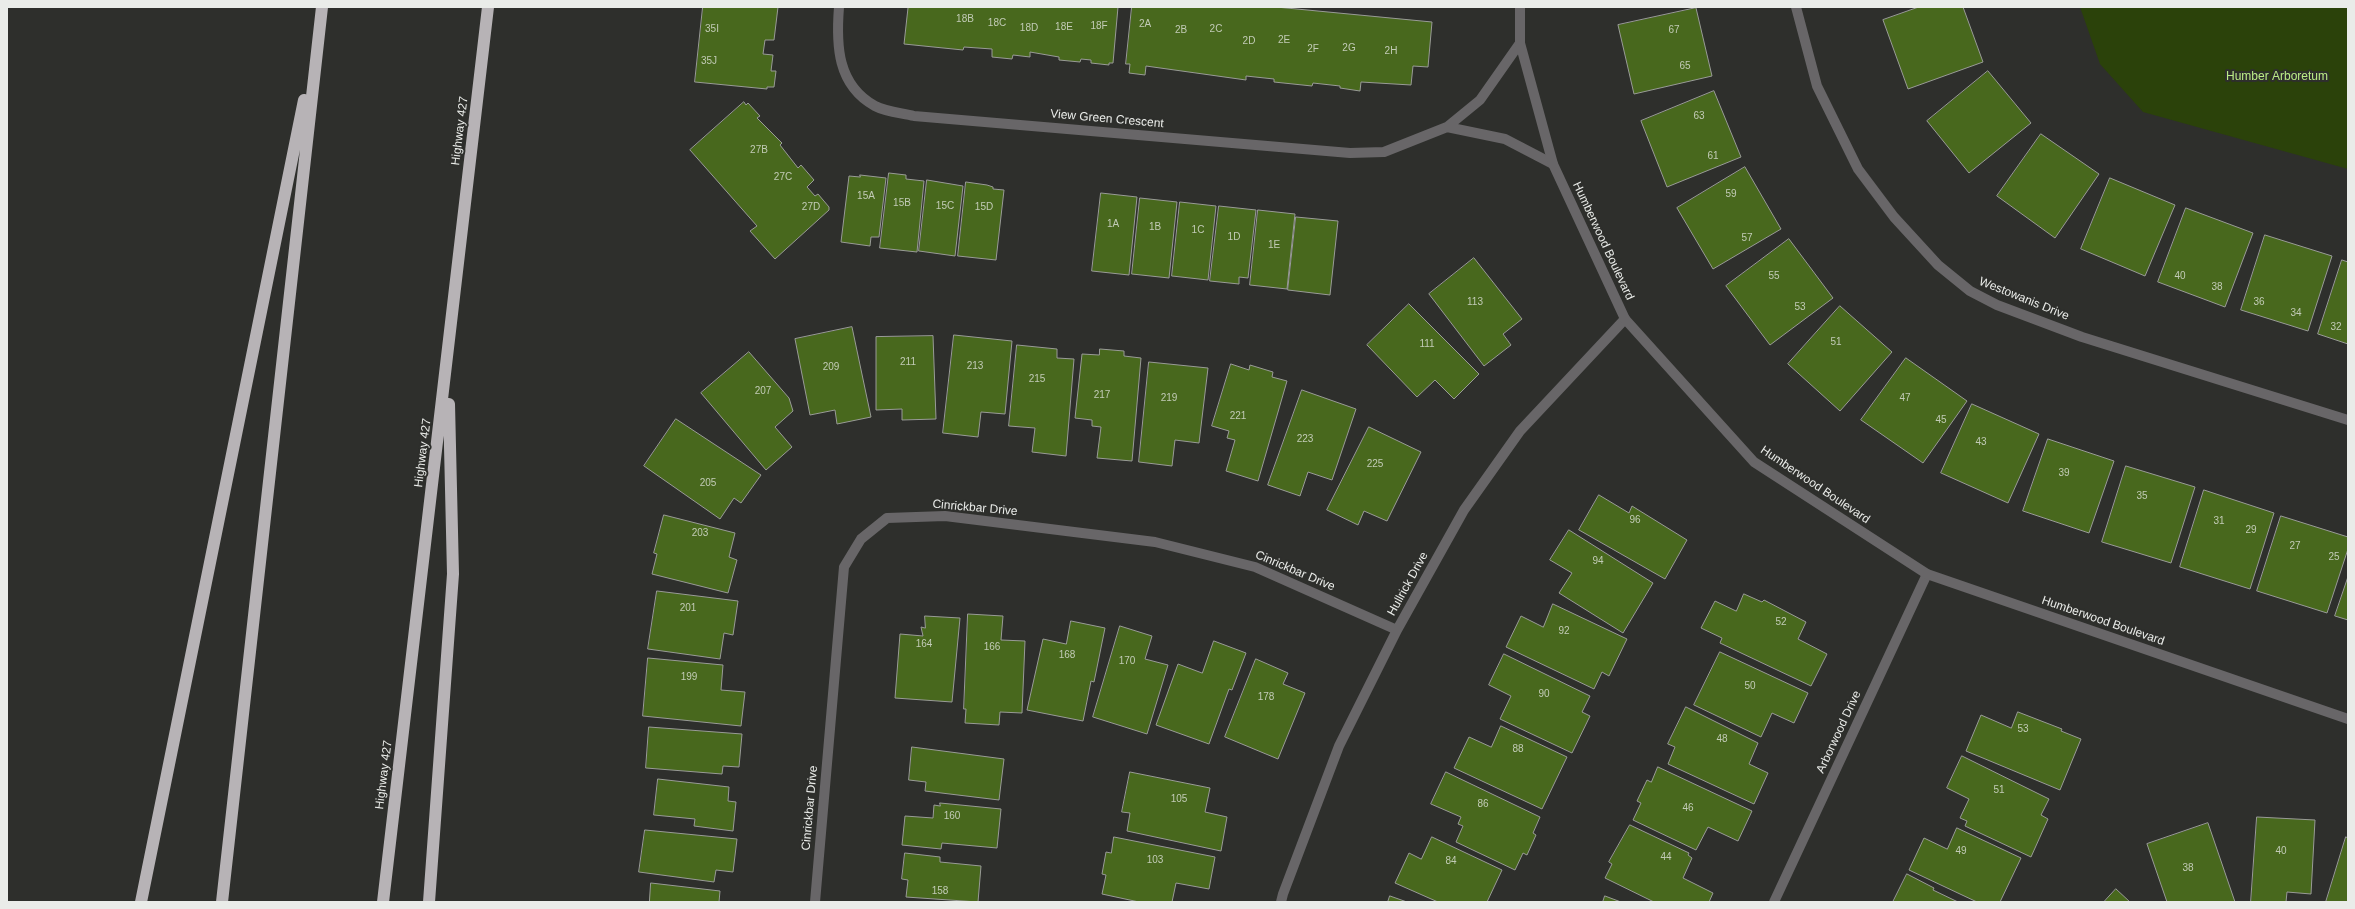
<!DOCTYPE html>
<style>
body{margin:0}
#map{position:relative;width:2355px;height:909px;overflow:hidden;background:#2e2f2c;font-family:Arial,sans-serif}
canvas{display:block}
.frame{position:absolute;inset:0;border:8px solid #eaece9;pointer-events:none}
</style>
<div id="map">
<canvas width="2355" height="909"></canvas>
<div class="frame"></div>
</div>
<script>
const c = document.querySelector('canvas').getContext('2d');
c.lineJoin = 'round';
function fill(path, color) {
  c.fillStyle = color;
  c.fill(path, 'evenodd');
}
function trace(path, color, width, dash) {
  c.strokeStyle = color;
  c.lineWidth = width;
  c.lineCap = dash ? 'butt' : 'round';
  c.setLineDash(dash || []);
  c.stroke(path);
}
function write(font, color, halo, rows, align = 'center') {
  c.font = font + ' Arial,sans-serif';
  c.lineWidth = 4;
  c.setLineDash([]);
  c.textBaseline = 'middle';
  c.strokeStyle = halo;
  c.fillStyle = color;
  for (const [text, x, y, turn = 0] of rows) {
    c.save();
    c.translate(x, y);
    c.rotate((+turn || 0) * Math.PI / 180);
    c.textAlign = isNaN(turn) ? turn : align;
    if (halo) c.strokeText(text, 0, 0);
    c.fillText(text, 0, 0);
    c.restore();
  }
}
const green = new Path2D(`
 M2080,7h268v162l-205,-57 -43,-48z`);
const building = new Path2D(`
 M703,7h75l-4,33h-9l-2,14 10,1 -2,16h5l-2,16h-7v2l-72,-7z
 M911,7h207l-5,56h-4v2l-18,-2v-3l-10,-1 -1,3 -21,-2v-3l-29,-5v5l-17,-2 -1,4 -20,-2v-8l-28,-2 -1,3 -59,-6 4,-36z
 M1132,7h144l156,15 -4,45 -15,-1 -2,19 -50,-3 -1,9 -20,-3v-2l-27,-3 -1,3 -38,-4v-3l-28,-3v4l-100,-14 -1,9 -16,-2 1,-9h-4z
 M1919,7h44l20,55 -75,27 -25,-69z
 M1696,8l16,68 -78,18 -16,-69z
 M1988,71l43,52 -62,50 -42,-52z
 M1714,91l27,66 -74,30 -26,-66z
 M744,102l2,3 2,-2 12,13 -3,2 25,25 -2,2 18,23 3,-3 13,15 -7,7 8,9 3,-2 11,13v3l-54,49 -25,-28 7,-5 -67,-76z
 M2041,134l58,40 -44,64 -58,-42z
 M1745,167l36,62 -68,40 -36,-61z
 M889,173l17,2v4l18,2 -7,71 -37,-4z
 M860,175l26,3 -7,59h-8l-1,9 -29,-4 8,-66 11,1z
 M2110,178l65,27 -30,71 -64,-27z
 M927,180l36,6 -8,70 -36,-5z
 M966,182l21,3 6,2v2l11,1 -8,70 -38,-4z
 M1101,193l36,4 -8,78 -37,-4z
 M1140,198l37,4 -8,76 -37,-4z
 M1180,202l36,4 -8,74 -36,-4z
 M1219,206l37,4 -8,68 -9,-1v7l-29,-3z
 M2186,208l67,25 -28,74 -67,-25z
 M1258,210l37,4 -8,75 -37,-4z
 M1296,217l42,4 -8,74 -42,-5z
 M2265,235l67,21 -24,75 -67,-21z
 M1789,239l44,59 -63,47 -44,-59z
 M1474,258l48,61 -19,15 8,11 -27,21 -55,-72z
 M2342,260l6,2v82l-30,-10z
 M1409,304l70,70 -25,25 -19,-19 -18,17 -50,-52z
 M1840,306l52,46 -52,59 -52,-47z
 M852,327l19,90 -34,7 -2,-14 -25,5 -15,-76z
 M954,335l58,6 -7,73 -24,-2 -3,25 -35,-4z
 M933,336l3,83 -34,1v-11l-26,1v-73z
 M1017,345l40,4v9l17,1 -8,97 -34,-4 3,-24 -26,-2z
 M1100,349l24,2v5l17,2 -9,103 -35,-3 4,-31 -9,-1v-6l-17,-2 7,-64 17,1z
 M749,352l40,46 4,13 -18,16 17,20 -26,23 -65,-77z
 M1906,358l61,43 -44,62 -62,-43z
 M1149,362l59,6 -9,75 -24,-3 -3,26 -33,-4z
 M1231,364l18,6 1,-5 23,7 -1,5 15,4 -29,100 -32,-10 9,-31 -8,-2 2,-7 -17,-5z
 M1302,390l54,19 -24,71 -24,-8 -8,24 -32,-11z
 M1972,404l67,30 -31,69 -67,-30z
 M676,419l85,56 -20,28 -7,-5 -14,21 -76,-53z
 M1369,427l52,25 -34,69 -23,-10 -6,14 -31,-15z
 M2048,439l66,22 -25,72 -66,-22z
 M2126,466l69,21 -24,76 -69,-21z
 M2204,490l70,23 -24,76 -70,-22z
 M1599,495l30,18 3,-7 55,34 -22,39 -86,-49z
 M664,515l71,18 -6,24 8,3 -9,33 -76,-19 5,-20 -3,-1z
 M2281,516l67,21v12l-21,64 -70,-22z
 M1569,530l84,53 -30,50 -64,-40 13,-20 -22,-13z
 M2348,577v43l-13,-4z
 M657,591l81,10 -5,34 -9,-2 -4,26 -72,-10z
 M1744,594l18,8 2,-2 42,22 -8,17 29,15 -16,32 -91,-43 2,-5 -21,-10 14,-27 21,10z
 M1553,604l74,35 -18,37 -7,-4 -8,17 -88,-42 15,-31 22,11z
 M968,614l35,2 -2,24 24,1 -3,72 -22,-1 -1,13 -34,-2 1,-14h-2z
 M925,616l35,2 -8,84 -57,-4 5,-64 23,2 -2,-9 4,1z
 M1071,621l34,7 -11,54 -3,-1 -8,40 -56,-11 16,-71 23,5z
 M1120,626l32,10 -7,23 23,6 -21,69 -54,-17z
 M1214,641l32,12 -14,37 -3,-1 -20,55 -53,-19 22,-61 24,9z
 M1720,652l88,41 -14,30 -22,-10 -11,24 -67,-32z
 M1504,654l86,42 -8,16 8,4 -18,37 -72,-34 11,-23 -22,-11z
 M648,658l75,7 -2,25 24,2 -4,34 -98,-10z
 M1256,659l32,14 -5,11 22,9 -27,66 -53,-22z
 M1686,707l72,36 -9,21 19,9 -14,31 -86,-40 7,-17 -7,-3z
 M2018,712l44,17 -1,2 20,8 -21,51 -94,-39 15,-36 30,13z
 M1501,726l66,31 -25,52 -88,-41 15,-31 22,10z
 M649,727l93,7 -3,33 -16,-1 -1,8 -76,-6z
 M912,747l92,12 -5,41 -74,-9 1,-9 -17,-2z
 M1962,756l87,43 -8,16 7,4 -17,38 -66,-31 2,-5 -7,-3 9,-19 -22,-11z
 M1658,767l94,44 -14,30 -30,-14 -12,23 -63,-30 8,-17 -4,-2 10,-21 4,2z
 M1130,772l80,16 -5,24 22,5 -6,34 -94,-20 3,-18 -8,-1z
 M1446,772l94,45 -7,16 3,2 -9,20 -4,-2 -8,17 -59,-28 7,-16 -5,-2 3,-7 -30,-13z
 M658,779l71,8 -1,14 8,1 -3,29 -39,-5 1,-7 -41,-4z
 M940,803l61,6 -4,39 -55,-5 -1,6 -39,-4 3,-29 28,2 1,-13 6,1z
 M2257,817l58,3 -4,74 -24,-2 -1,10h-35z
 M2208,823l27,79h-68l-20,-58z
 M1630,825l59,28 -1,2 4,3 -9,20 30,15 -4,9h-55l-49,-24 7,-14 -3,-2z
 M1957,828l64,30 -21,44h-23l-68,-32 15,-32 23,11z
 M645,830l92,9 -4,33 -17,-2 -2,12 -75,-10z
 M1114,837l101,20 -6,32 -33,-6 -4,19h-33l-37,-8 4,-19 -4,-1 4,-22 5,1z
 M1432,837l70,33 -15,32h-49l-43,-19 14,-30 12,6z
 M2346,837l2,1v64h-22z
 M905,853l35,4v5l41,4 -3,36 -72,-5 2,-17 -6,-1z
 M1907,874l27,14 -1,2 25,12h-65z
 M651,883l69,8 -1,11h-80h10z
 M2116,889l14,13h-26z
 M1390,896l17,6h-19z
 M1605,896l16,6h-18z`);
const minor = new Path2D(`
 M839,7c-3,38 -2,78 36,99 11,6 27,7 39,10l436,37 34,-1 63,-25 33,-27 40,-57
 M1796,7l21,79 41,83 36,48 44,48 32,26 27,14 85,32 266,83
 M1447,127l58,12 48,25
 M815,902l29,-335 17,-28 26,-21 58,-2 210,26 100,25 142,63
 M1281,902l2,-8 56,-148 58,-116 67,-120 56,-79 105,-112
 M1774,902l153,-328`);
const tertiary = new Path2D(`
 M1520,7v36l33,121 72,155 129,143 173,112 421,145`);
const motorway = new Path2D(`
 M141,902l163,-802
 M222,902l100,-895
 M383,902l105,-895
 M429,902l24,-328 -4,-170`);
const numberNames = [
 ["18B",965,19],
 ["18C",997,23],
 ["2A",1145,24],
 ["18F",1099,26],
 ["18E",1064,27],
 ["18D",1029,28],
 ["35I",712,29],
 ["2C",1216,29],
 ["2B",1181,30],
 ["67",1674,30],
 ["2E",1284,40],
 ["2D",1249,41],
 ["2G",1349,48],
 ["2F",1313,49],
 ["2H",1391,51],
 ["35J",709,61],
 ["65",1685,66],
 ["63",1699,116],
 ["27B",759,150],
 ["61",1713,156],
 ["27C",783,177],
 ["59",1731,194],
 ["15A",866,196],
 ["15B",902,203],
 ["15C",945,206],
 ["27D",811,207],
 ["15D",984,207],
 ["1A",1113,224],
 ["1B",1155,227],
 ["1C",1198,230],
 ["1D",1234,237],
 ["57",1747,238],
 ["1E",1274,245],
 ["55",1774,276],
 ["40",2180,276],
 ["38",2217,287],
 ["113",1475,302],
 ["36",2259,302],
 ["53",1800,307],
 ["34",2296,313],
 ["32",2336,327],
 ["51",1836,342],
 ["111",1427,344],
 ["211",908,362],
 ["213",975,366],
 ["209",831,367],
 ["215",1037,379],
 ["207",763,391],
 ["217",1102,395],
 ["219",1169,398],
 ["47",1905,398],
 ["221",1238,416],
 ["45",1941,420],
 ["223",1305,439],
 ["43",1981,442],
 ["225",1375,464],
 ["39",2064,473],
 ["205",708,483],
 ["35",2142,496],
 ["96",1635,520],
 ["31",2219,521],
 ["29",2251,530],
 ["203",700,533],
 ["27",2295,546],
 ["25",2334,557],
 ["94",1598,561],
 ["201",688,608],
 ["52",1781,622],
 ["92",1564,631],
 ["164",924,644],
 ["166",992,647],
 ["168",1067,655],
 ["170",1127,661],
 ["199",689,677],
 ["50",1750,686],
 ["90",1544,694],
 ["178",1266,697],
 ["53",2023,729],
 ["48",1722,739],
 ["88",1518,749],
 ["51",1999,790],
 ["105",1179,799],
 ["86",1483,804],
 ["46",1688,808],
 ["160",952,816],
 ["49",1961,851],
 ["40",2281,851],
 ["44",1666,857],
 ["103",1155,860],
 ["84",1451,861],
 ["38",2188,868],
 ["158",940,891]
];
const parkNames = [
 ["Humber Arboretum",2277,77]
];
const streetNames = [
 ["View Green Crescent",1107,119,5],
 ["Highway 427",460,131,-83],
 ["Humberwood Boulevard",1603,241,65],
 ["Westowanis Drive",2024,299,22],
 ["Highway 427",423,453,-83],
 ["Humberwood Boulevard",1815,485,34],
 ["Cinrickbar Drive",975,508,5],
 ["Cinrickbar Drive",1295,571,23],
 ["Hullrick Drive",1408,584,-61],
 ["Humberwood Boulevard",2103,621,19],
 ["Arborwood Drive",1839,732,-65],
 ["Highway 427",384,775,-83],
 ["Cinrickbar Drive",810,808,-85]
];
fill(green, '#2b420a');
fill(building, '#48681d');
trace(building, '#999b97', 1);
trace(minor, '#686668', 10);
trace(tertiary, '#686668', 10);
trace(motorway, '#b7b3b6', 12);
write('10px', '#c2cbb6', null, numberNames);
write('12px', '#baeb86', '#2e2f2c', parkNames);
write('12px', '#eaece9', '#2e2f2c', streetNames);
</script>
